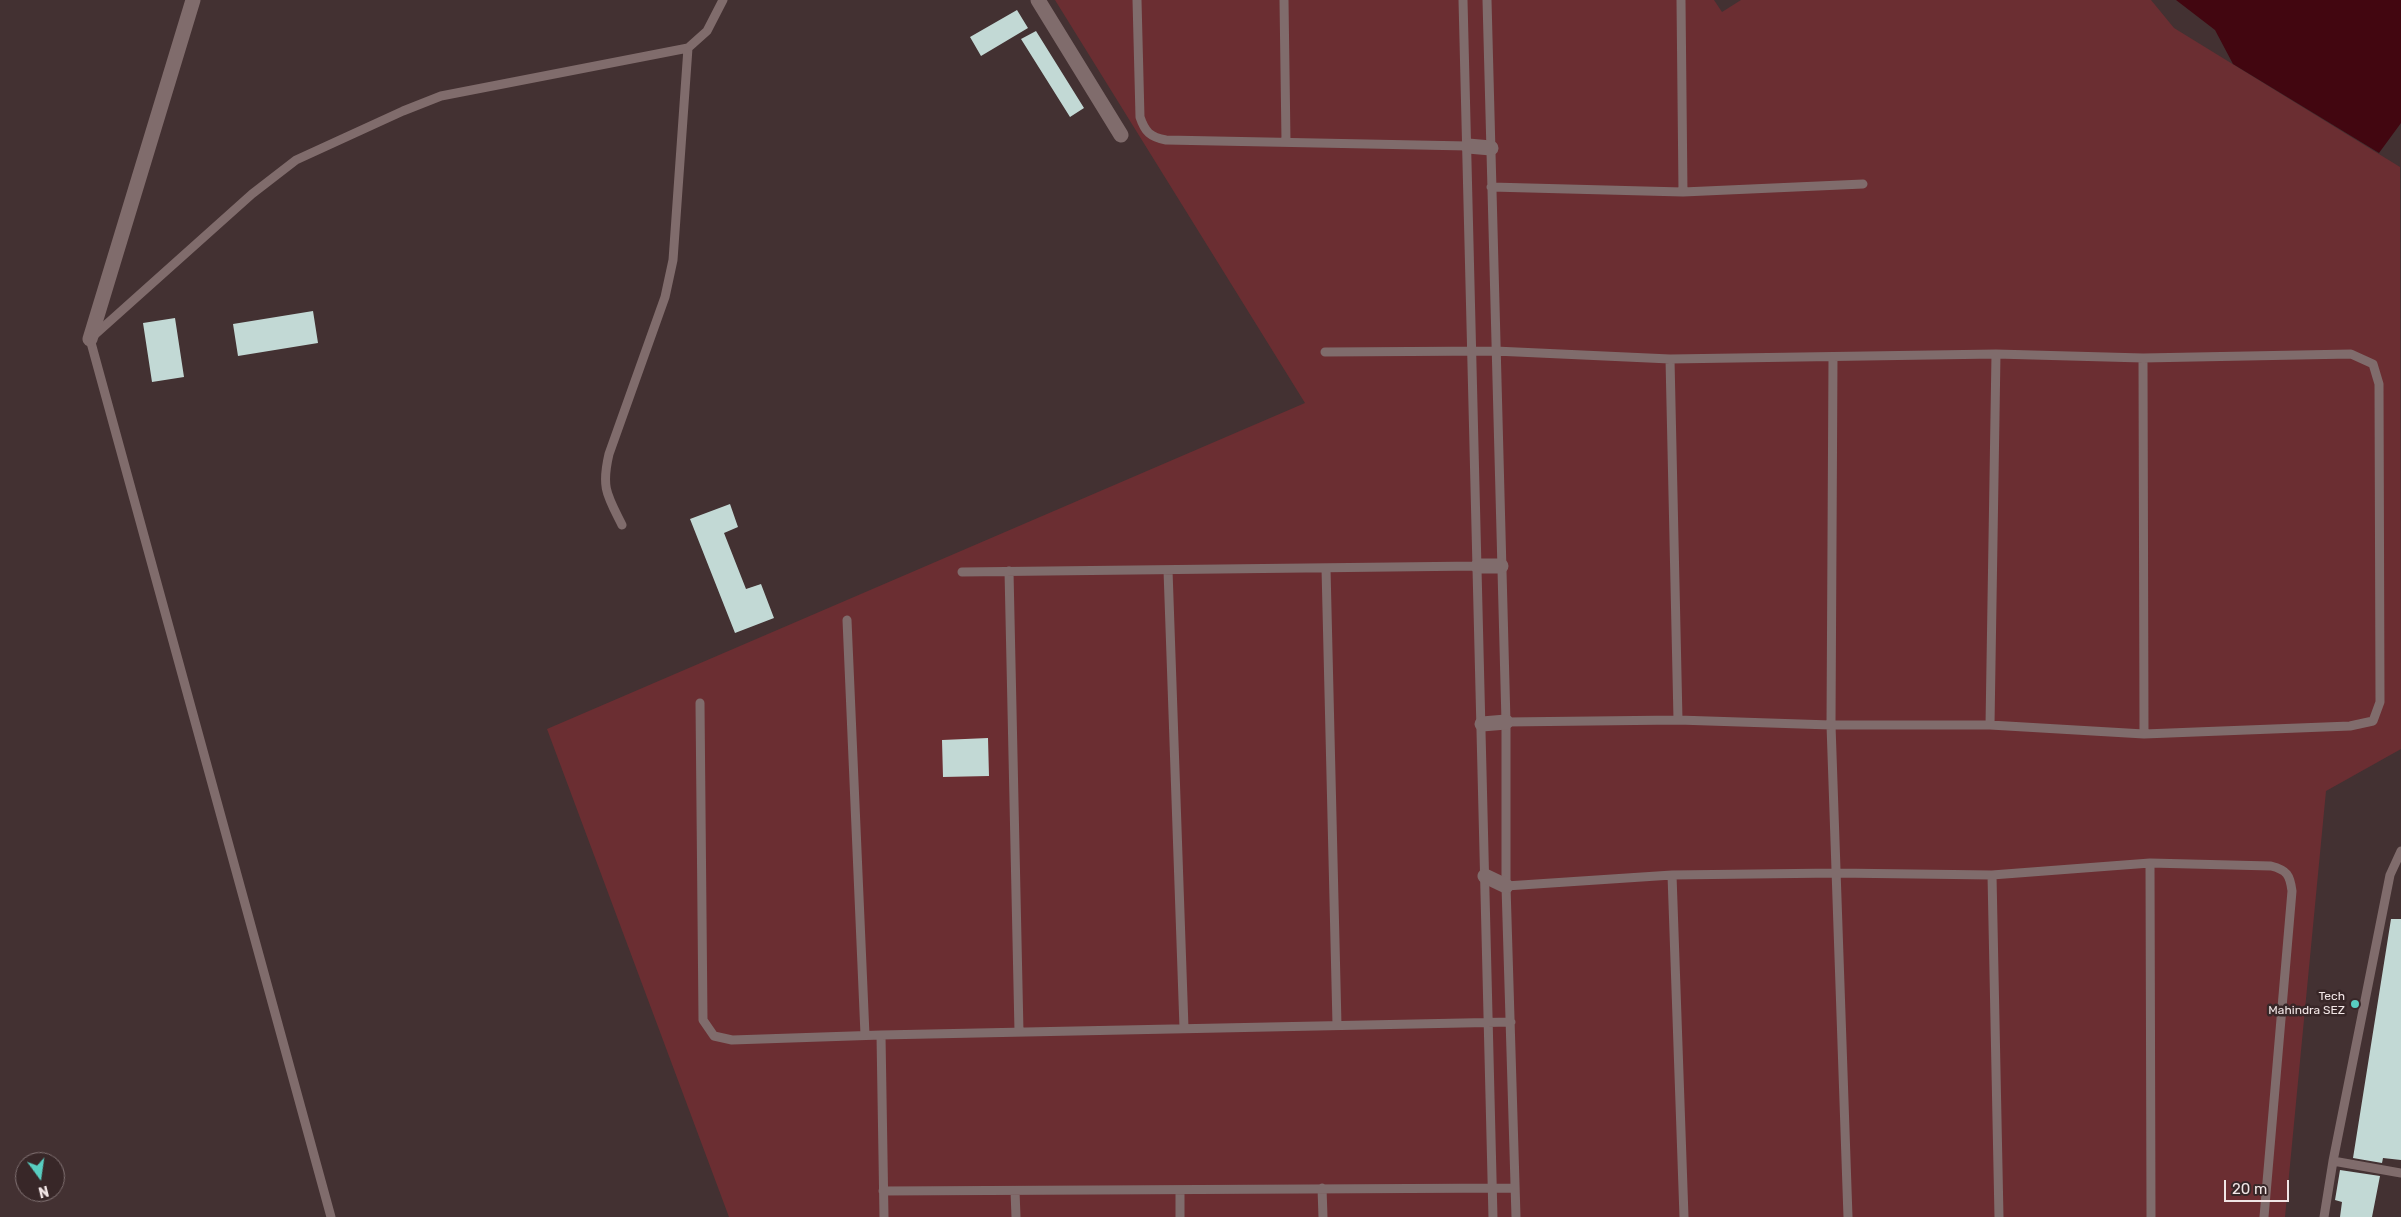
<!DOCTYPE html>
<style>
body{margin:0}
#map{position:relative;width:2401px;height:1217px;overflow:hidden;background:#433132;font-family:Rubik,sans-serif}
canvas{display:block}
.north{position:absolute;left:15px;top:1152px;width:50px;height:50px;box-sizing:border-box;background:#382728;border:1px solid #827374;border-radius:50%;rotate:166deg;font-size:14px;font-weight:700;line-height:20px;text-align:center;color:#f1e5e5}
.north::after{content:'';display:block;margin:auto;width:18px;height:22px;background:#58cec1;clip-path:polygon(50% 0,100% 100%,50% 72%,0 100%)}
.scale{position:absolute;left:2224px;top:1180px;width:65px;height:22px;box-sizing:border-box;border:2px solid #f1e5e5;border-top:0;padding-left:6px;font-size:15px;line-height:18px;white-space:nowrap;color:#f1e5e5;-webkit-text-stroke:4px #382728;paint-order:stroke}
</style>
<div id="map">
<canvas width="2401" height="1217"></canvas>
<div class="north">N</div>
<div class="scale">20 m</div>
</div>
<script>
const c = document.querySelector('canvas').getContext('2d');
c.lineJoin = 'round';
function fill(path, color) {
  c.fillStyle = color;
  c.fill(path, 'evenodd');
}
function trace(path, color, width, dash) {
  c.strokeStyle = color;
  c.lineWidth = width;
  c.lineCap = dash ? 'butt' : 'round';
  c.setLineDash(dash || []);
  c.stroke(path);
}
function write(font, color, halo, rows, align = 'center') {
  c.font = font + ' Rubik,sans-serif';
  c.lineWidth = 5;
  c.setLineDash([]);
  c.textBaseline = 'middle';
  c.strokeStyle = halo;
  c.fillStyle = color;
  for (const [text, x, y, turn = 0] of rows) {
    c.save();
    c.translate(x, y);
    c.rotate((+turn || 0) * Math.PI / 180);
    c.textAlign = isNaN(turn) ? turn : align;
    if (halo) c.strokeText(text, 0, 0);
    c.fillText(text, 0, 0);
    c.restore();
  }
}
const green = new Path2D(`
 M1055,0h659l8,12 19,-12h410l23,28 226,139 1,582 -75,42 -41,426h-1556l-182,-488 758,-326z`);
const water = new Path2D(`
 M2176,0h225v123l-22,30 -146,-89 -18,-34z`);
const building = new Path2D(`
 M1017,10l11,18 -47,28 -11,-19z
 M1036,31l48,77 -14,9 -49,-78z
 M313,311l5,32 -80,13 -5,-32z
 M175,318l9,59 -32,5 -9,-59z
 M730,504l8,23 -14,6 22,56 15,-5 13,34 -39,15 -45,-114z
 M988,738l1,38 -46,1 -1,-37z
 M2391,919h10v241l-18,-2 -1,5 -29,-5z
 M2340,1170l40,6 -8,41h-32l2,-15 -7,-2z`);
const lane = new Path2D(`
 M1137,0l3,117c5,15 10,20 26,23l302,6
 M1284,0l2,141
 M1463,0l30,1217
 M1487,0l19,722v164l10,331
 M1681,0l2,192
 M1491,187l192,5 180,-8
 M1325,352l170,-1 175,8 326,-5 147,4 208,-4 22,10 6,20 1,318 -7,19 -23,5 -206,8 -154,-9h-159l-153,-5 -172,2
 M1833,357l-2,368 17,492
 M2143,358l1,376
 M1670,359l8,361
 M622,525c-15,-30 -21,-37 -13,-71l56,-157 8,-37 15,-212
 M1326,568l11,457
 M1168,570l16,458
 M1009,571l10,461
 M962,572l516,-6
 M847,620l18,415
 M700,703l3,317 11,16 18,4 149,-5 630,-13
 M1990,725l6,-371
 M2150,863l1,354
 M1672,875l12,342
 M1992,875l7,342
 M1506,886l166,-11 164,-2 156,2 158,-12 121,3c16,4 19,9 21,25l-28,326
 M881,1035l3,182
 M2333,1161l68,12
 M1322,1188l1,29
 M1180,1190v27
 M883,1191l632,-3
 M1015,1191l1,26
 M331,1217l-241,-878 162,-145 44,-34 107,-49 38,-15 247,-48 19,-17 16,-31
 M2324,1217l9,-56 57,-286 11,-24`);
const street = new Path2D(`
 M1038,0l83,135
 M1468,146l23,2
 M90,339l103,-339
 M1478,566h23
 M1482,724l24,-2
 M1485,876l21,10`);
const markers = [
 [2355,1004,5,"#58cec1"]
];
const poiNames = [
 ["Tech",2345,997],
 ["Mahindra SEZ",2345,1011]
];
fill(green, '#6b2e32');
fill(water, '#420610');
fill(building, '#c2d9d5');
trace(lane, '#806c6c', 9);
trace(street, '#806c6c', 15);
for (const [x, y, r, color] of markers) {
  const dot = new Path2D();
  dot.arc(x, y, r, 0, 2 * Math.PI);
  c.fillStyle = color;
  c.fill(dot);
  trace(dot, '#382728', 2);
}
write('12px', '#f1e5e5', '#382728', poiNames, 'right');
</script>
